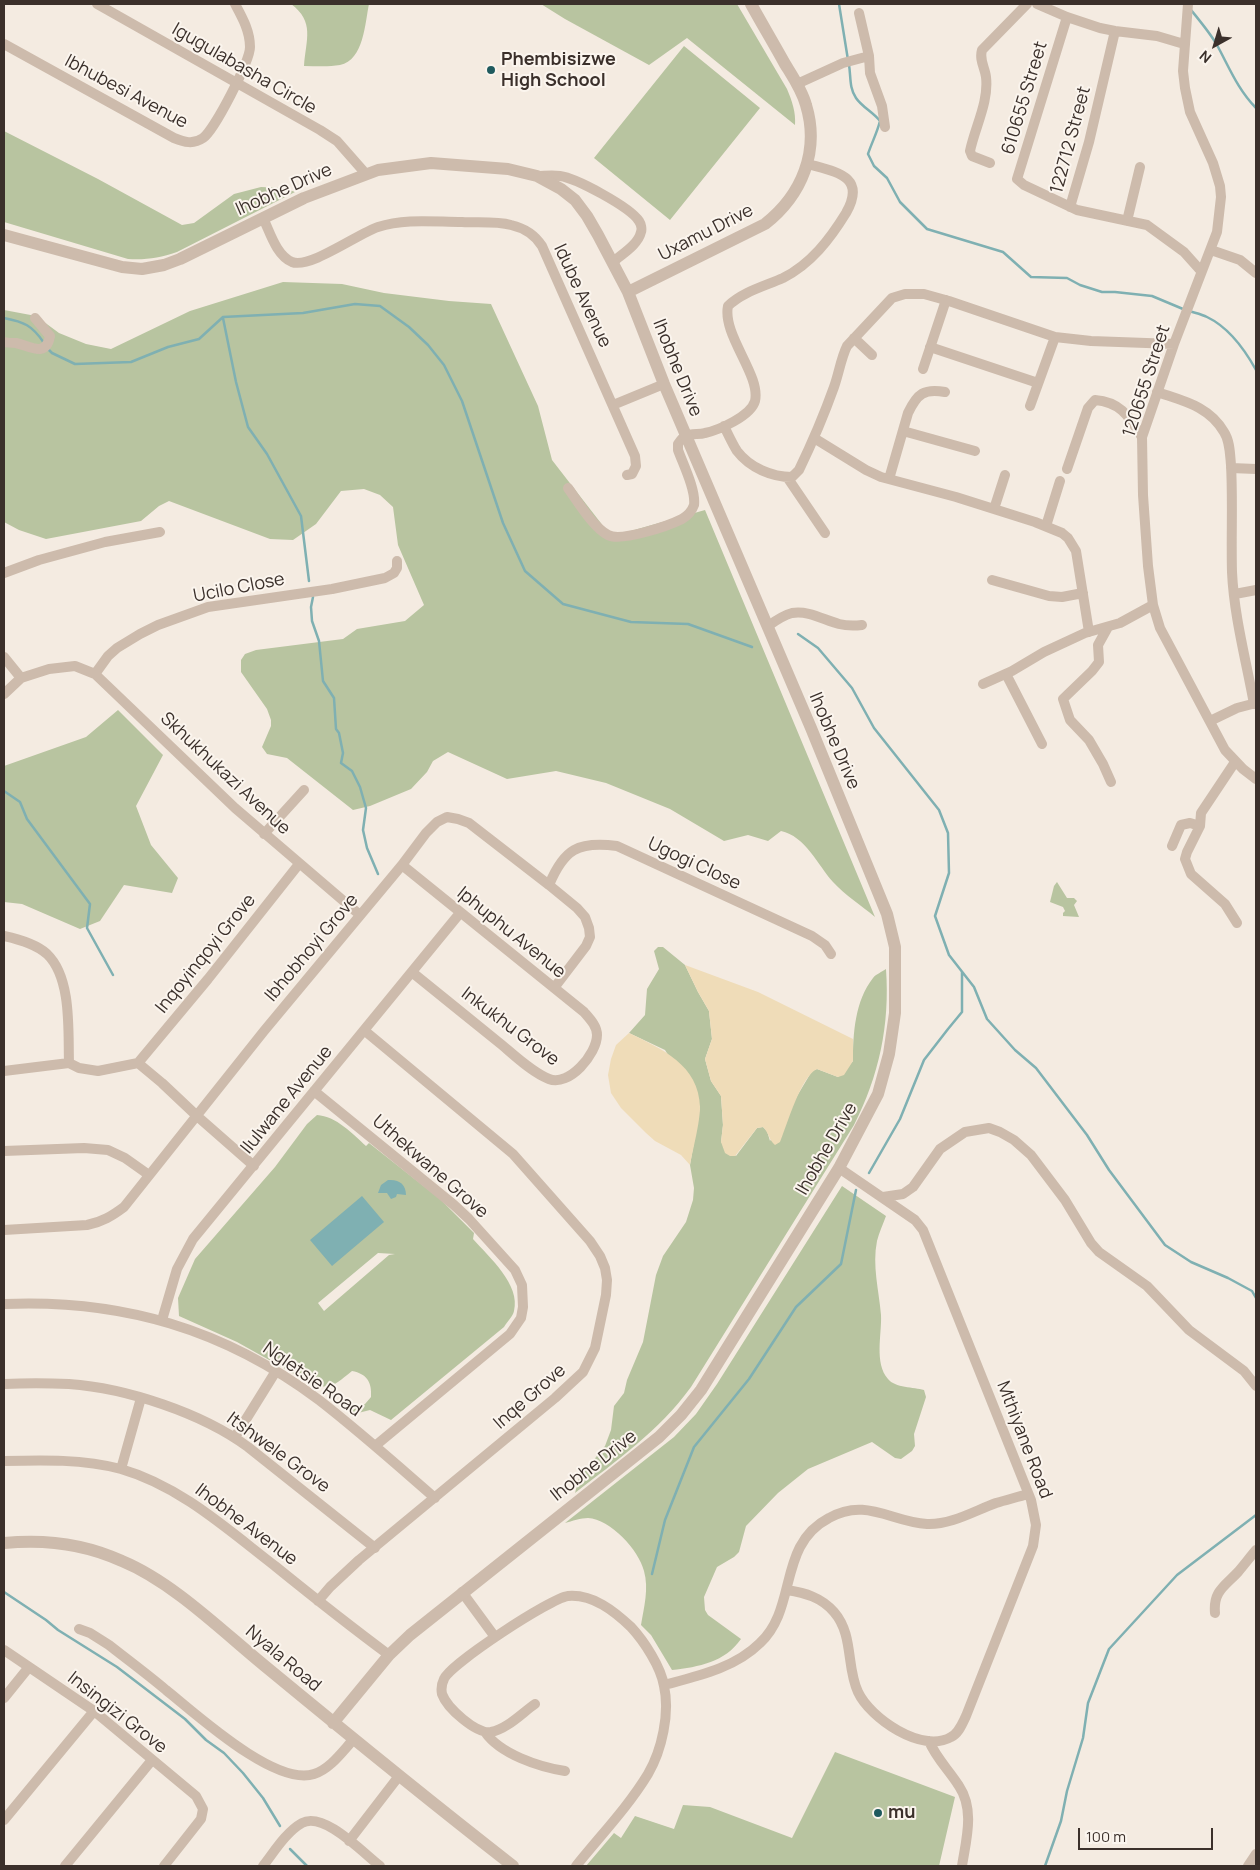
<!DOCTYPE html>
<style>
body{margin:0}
#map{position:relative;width:1260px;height:1870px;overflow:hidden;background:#f4ebe1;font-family:Manrope,sans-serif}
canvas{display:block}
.frame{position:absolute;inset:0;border:5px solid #3b302b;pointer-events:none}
.north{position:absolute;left:1190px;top:20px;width:50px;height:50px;-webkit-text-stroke:4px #fbf5ee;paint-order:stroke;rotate:219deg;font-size:14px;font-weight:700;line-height:20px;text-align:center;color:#3b302b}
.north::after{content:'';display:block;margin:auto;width:18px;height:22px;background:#3b302b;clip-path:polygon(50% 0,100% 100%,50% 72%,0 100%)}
.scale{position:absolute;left:1078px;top:1828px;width:135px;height:22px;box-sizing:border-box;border:2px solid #3b302b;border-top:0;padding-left:6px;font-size:15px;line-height:18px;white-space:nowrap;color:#3b302b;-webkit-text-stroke:4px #fbf5ee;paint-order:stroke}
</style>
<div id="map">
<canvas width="1260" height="1870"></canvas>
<div class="frame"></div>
<div class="north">N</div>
<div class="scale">100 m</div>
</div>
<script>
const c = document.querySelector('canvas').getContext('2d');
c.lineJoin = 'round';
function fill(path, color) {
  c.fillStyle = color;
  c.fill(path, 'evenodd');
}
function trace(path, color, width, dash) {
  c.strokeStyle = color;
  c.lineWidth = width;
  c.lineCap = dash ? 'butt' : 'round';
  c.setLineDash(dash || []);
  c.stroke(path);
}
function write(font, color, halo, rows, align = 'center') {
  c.font = font + ' Manrope,sans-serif';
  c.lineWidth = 4;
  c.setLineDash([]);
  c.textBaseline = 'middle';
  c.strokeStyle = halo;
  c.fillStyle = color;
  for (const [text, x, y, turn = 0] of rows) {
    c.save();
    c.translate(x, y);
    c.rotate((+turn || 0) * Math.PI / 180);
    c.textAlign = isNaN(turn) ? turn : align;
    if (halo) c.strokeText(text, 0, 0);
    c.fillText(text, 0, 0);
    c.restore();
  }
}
const green = new Path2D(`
 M291,4h78c-4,19 -5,56 -29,61 -11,2 -24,1 -36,1 2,-27 11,-44 -13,-62z
 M541,4h196l50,85c5,12 9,23 8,36l-108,-87 -38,27 -84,-46z
 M684,46l76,62 -90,112 -76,-62z
 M4,131l94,48 84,46 12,-2 40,-29 27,-7 23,1 11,4 -118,60c-17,6 -31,8 -49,7l-124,-37z
 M283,282l59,2 42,9 65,8 42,3 47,102 14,54 55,71 7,2 13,-1 78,-22 170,407c-13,-11 -30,-22 -42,-35 -15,-17 -28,-46 -52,-51l-13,10 -20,-6 -24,6 -54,-32 -64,-26 -50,-12 -49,8 -59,-27 -15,9 -6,11 -16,17 -41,17 -17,4 -66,-52 -20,-4 -5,-7 9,-21v-6l-4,-11 -26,-37v-12l4,-6 11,-4 87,-11 14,-10 48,-8 19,-16 -26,-60 -5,-38 -13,-12 -16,-6 -23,2 -25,33 -23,16 -23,-1 -101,-38 -10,5 -18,15 -95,18 -27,-9 -15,-8v-212l32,6 23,17 27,11 25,5 79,-38z
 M118,710l45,45 -27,51 15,39 27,33 -6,15 -48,-8 -24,36 -20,8 -58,-25 -18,-2v-136l82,-29z
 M1057,882l10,16h7l3,3 -3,4 5,12 -16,-1v-3l2,-2 -2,-4 -13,-5 4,-16z
 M658,947h5l22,18 13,27 11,19 3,28 -7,20 6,22 10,15 2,29 -2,17 15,14 21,-28 6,-1 4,4 3,10 42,-70 5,-2 21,8 15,-16c0,-28 2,-60 20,-83 3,-4 9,-6 13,-9 4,56 -7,107 -32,156l-163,262c-32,44 -75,74 -116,106l4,-15 26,-32 6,-16 3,-24 10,-13 3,-13 16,-38 13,-67 7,-19 23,-34 7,-22 1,-12 -4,-23 10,-58 -35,-57 -36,-17 16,-18 2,-26 12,-20 -5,-18z
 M317,1115c19,1 36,19 49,31l3,-3 71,56 34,34 -1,6c16,18 48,46 41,72 -1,5 -7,11 -10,16l-113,93 -21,-10 -16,4 -2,-4 13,-6 6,-7c1,-15 -4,-23 -19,-26 -14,11 -20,19 -38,14l-77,-43 -58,-26 -1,-18 17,-39 80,-92 32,-43zM378,1253l17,1 -6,1 -65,56 -6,-8z
 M842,1186l44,30c-3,8 -7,17 -9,25 -5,25 2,49 4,74 1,19 -7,48 7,64 7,9 26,8 36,11l2,7 -12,37 1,12 -3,5 -11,8 -6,-1 -23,-16 -64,27 -30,24 -32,33 -7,26 -5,5 -17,10 -13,30 1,13 3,5 33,24c-16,23 -42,28 -69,31l-21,-35 -10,-10c3,-18 8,-36 3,-54 -5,-21 -34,-52 -56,-53 -7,0 -16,3 -23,5l109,-86 22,-23 21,-30z
 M835,1752l120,45 -16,69h-353l28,-33 7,5 14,-22 39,13 9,-24 27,2 82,31z`);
const sand = new Path2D(`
 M685,965l73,27 95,47v22l-9,14 -6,2 -21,-8c-16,7 -30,56 -37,73l-5,3c-6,-5 -6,-12 -12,-18l-6,1 -22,28h-5l-5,-3 -4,-11 2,-17 -2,-29 -10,-15 -6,-22 7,-20 -3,-28 -11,-19z
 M629,1033c33,16 70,32 71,74 0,15 -7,42 -10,58l-9,-10 -26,-14 -9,-8 -25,-25 -10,-15 -3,-18 3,-16 5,-14z`);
const water = new Path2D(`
 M388,1180c11,-1 18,4 18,15l-9,-1 -1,3 -5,2 -4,-6h-9l3,-8z
 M362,1196l22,26 -52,44 -22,-26z`);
const stream = new Path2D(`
 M839,4l9,56
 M1191,10c9,11 19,23 26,35 12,22 21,45 39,63
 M849,65c2,11 0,23 7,33 6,9 17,14 24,23 -3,12 -8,21 -12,33l6,12 13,12 13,24 27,27 76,23 28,25 36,1 13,7 22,7h13l37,4 31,13
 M1189,311c6,2 12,3 18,6 21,10 38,33 49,53
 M4,318c20,4 28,7 40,25
 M223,318l13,64 12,45 19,27 34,62 8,65
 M48,349l4,4 23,11 56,-2 37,-15 31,-8 24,-22 80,-4 52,-9 25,2 29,21 19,18 16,20 18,36 41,122 22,48 38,33 68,18 57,2 64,23
 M313,597l-2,10 1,14 7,20 4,40 11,17 2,31 3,4 4,20 -2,10 11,8 8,16 6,21 -3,22 4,18 11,26
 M798,634l20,14 34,40 22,40 65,82 9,23 1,40 -14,43 14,39 25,32 13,32 28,31 21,18 51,67 22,35 56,75 26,17 37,16 24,13 4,7
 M4,791l16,11 7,17 63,85 -3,24 26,47
 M869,1173l31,-54 24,-59 24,-31 14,-17v-40
 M652,1574l13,-54 29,-73 55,-68 47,-72 45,-43 15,-74
 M4,1592l42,28 12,10 59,37 68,52 21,21 18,13 19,20 20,25 17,28
 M290,1849l17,17
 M1045,1866l16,-45 6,-30 16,-53 5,-35 21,-54 68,-74 79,-60`);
const minor = new Path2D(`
 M97,4l223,126 17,11 29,33
 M1037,4l30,13 33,11 15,3 42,5 27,8
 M1188,4l-5,67 2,17 5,24 23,51 7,23 1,11 -4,35 -43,112 -32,93 1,58 5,71 5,39 7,23 65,122 18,19 13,10
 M859,13l10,43 1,17 12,33 3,21
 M1067,17l-50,162 7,6 53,25 70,15 37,27 17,19
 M4,44l170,94c10,4 19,7 29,0 11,-7 47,-77 47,-91 0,-16 -8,-30 -15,-43
 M797,84l46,-21 26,-7
 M990,163l-18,-7 -2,-5c5,-24 19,-49 16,-74 -1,-9 -7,-17 -4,-27l45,-46
 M537,176c7,0 15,-1 23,0 16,2 70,31 79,45 2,3 3,8 2,11 -3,13 -19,22 -28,30
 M1070,207l19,-65 26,-111
 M263,218c7,14 13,37 29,44 18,7 67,-29 86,-35 27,-9 57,-5 84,-5 16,1 34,-1 49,3 13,3 24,10 31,21l93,210 1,10 -4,8 -5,1
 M1127,221l13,-54
 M1211,250l29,10 16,13
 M854,338l18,17
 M4,342c4,1 8,1 12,1 14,3 30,15 34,-7l-15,-18
 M930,347l108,36
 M923,369l23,-69
 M1157,392c26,9 52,14 67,40 6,9 6,22 7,33 2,36 0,71 1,107 2,44 14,88 22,132
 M613,405l51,-21
 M1030,406l25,-69 36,4 83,3
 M724,426c4,8 8,17 13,25 13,17 35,26 55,26l7,-7c13,-27 25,-55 35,-83 5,-14 7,-29 13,-41l45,-48 13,-4h19l25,7 106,36
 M903,431l72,20
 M814,438l52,32 15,7 75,20 79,25 27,11 6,5 8,13 13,81
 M1231,468l25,1
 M1067,469l21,-61 7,-8c26,2 34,17 47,37
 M787,477l38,56
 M889,479l19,-66c9,-19 16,-25 37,-21
 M568,488c10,14 25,39 40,47 13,7 60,-9 74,-16 5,-3 10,-8 12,-14 2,-15 -11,-41 -16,-55v-6c2,-3 5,-7 8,-8 6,-3 13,-1 19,-3 14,-3 46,-17 50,-32 6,-26 -33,-66 -27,-95 14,-14 37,-20 55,-28 28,-14 47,-39 63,-65 21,-37 -10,-41 -38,-49
 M994,509l11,-34
 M1046,526l14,-45
 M4,573l35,-13 66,-18 55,-10
 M992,580l57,16 13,1 21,-4
 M1235,594l21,-4
 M768,626c7,-5 16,-11 24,-13 16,-3 32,7 47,11 8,2 15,2 23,1
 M1108,627l-10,18 1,17 -7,9 -29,28 7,21 19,20 14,24 8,18
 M4,657l17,21
 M95,674l13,-18 9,-8 23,-14 18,-9 50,-18 124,-18 53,-11 9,-5 3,-5v-7
 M1006,674l36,70
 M983,684l29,-13 32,-19 41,-19 35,-10 33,-18
 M4,694l17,-16 28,-9 26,-3 20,8 140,134 125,107
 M1210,721l27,-13 19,-5
 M1235,762l-34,51 -1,13 -13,26 -2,7 6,15 34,30 12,19
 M264,834l40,-44
 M1172,846l9,-21 9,-2 10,3
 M402,865l182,147c6,7 13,14 13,23 0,19 -28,52 -48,44 -16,-6 -34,-23 -47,-34 -30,-24 -59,-48 -89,-72
 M549,885c15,-36 29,-44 68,-39l195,90 13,9 6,9
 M4,936c14,3 32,8 43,18 25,24 21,77 22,109
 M138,1063l70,-84 91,-115
 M4,1071l65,-8 10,5 19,3 40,-8 24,20 35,33 57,50
 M314,1091l140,114 15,14 46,51 7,15 1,22 -2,11 -11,16 -135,112
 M4,1151l80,-3 24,2 17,8 24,17
 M883,1197l20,-3 10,-7 27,-38 25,-17 24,-4 11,4 14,8 17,15 34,45 26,43 8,9 48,34 42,44 55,41 12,15
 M4,1230l83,-5c15,-3 25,-9 37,-18l140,-176 138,-166 24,-32 11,-11 10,-5 11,2 11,4 80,62 28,23 8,9 4,11 1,9 -4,9 -32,42
 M4,1304c118,-5 220,25 315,96 40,31 78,65 116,98
 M162,1320l15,-51 16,-30 267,-326
 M4,1384c21,-1 43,-1 65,0 57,4 133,29 179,63l127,101
 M235,1437l41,-66
 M4,1461c39,-1 79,-2 117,8 59,17 106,60 154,97 37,30 75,60 114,89
 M121,1469l20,-71
 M787,1590c18,3 34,7 47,22 20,23 12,55 24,80 12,26 64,62 93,45 8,-4 11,-13 15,-21l67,-170 3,-21 -5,-25 -108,-270 -8,-10 -76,-52
 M462,1592l33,45
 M318,1601l12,-14 29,-27 196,-162 28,-26 12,-24 11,-53 1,-15 -2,-12 -5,-12 -10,-15 -77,-87 -148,-123
 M1215,1613c-2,-22 10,-27 23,-41 6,-7 12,-15 18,-22
 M79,1629l11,4 19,12c19,15 38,29 57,45 29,23 109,97 148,84 16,-5 28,-22 39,-34
 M4,1650l90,61 102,85 7,13 -2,10 -37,47
 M664,1685c34,-9 71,-17 96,-42 38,-35 17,-98 69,-125 37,-21 62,4 98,6 24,1 47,-13 69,-21 10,-3 22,-6 32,-9
 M4,1698l25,-31
 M535,1704c-13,9 -28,25 -44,28 -15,2 -44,-24 -49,-38 -1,-5 0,-11 2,-15 6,-15 107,-81 124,-83 25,-2 46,15 63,31 13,14 30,40 33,59 6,27 -2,64 -16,88 -20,33 -48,62 -72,92
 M485,1732c15,22 54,35 80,39
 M929,1741c7,17 20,29 30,45 16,24 7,54 3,80
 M4,1820l90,-109
 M349,1841l50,-65
 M65,1866l87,-106
 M263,1866c11,-14 23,-34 39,-43 22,-12 61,30 78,43
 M1248,1866l8,-12`);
const tertiary = new Path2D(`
 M4,235l118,32 20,2 22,-4 16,-6 124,-61 74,-28 53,-7 77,6 29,7 24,13 14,11 12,16 11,19 30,57 36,92 147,344 76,186 8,33v66l-6,41 -11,40 -39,74 -138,222 -20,25 -22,22 -249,198 -21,20 -56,68
 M628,292l137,-68c37,-29 55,-73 41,-119 -4,-15 -13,-28 -21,-41 -11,-20 -23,-40 -34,-60
 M4,1543c40,-4 81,1 118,18 53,22 104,74 149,110 80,66 160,131 242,195`);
const markers = [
 [491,70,5,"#1f5a5e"],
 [878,1813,5,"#1f5a5e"]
];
const poiNames = [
 ["Phembisizwe",501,60],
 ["High School",501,81],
 ["mu",888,1813]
];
const streetNames = [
 ["Igugulabasha Circle",244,69,30],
 ["Ibhubesi Avenue",126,92,28],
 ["610655 Street",1025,98,-73],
 ["122712 Street",1071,140,-75],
 ["Ihobhe Drive",284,190,-24],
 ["Uxamu Drive",706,233,-27],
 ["Idube Avenue",582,296,65],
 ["Ihobhe Drive",677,368,68],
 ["120655 Street",1147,381,-72],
 ["Ucilo Close",239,588,-11],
 ["Ihobhe Drive",834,741,67],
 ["Skhukhukazi Avenue",225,774,43],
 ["Ugogi Close",694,864,25],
 ["Iphuphu Avenue",511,933,39],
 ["Ibhobhoyi Grove",312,948,-50],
 ["Inqoyinqoyi Grove",206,954,-51],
 ["Inkukhu Grove",510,1027,37],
 ["Ilulwane Avenue",287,1100,-51],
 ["Ihobhe Drive",827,1149,-60],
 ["Uthekwane Grove",430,1167,41],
 ["Ngletsie Road",312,1380,35],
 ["Inqe Grove",530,1397,-41],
 ["Mthiyane Road",1024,1440,69],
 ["Itshwele Grove",278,1453,36],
 ["Ihobhe Drive",594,1466,-38],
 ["Ihobhe Avenue",246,1525,37],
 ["Nyala Road",283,1659,40],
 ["Insingizi Grove",117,1713,38]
];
fill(green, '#b8c4a0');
fill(sand, '#efdcb8');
fill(water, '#7fb0b2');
trace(stream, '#7fb0b2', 2.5);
trace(minor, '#cdbbac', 10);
trace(tertiary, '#cdbbac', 12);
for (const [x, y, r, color] of markers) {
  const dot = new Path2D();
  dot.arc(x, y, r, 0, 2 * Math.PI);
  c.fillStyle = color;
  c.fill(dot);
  trace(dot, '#fbf5ee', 2);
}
write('bold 18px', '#3b302b', '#fbf5ee', poiNames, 'left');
write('18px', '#3b302b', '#fbf5ee', streetNames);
</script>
